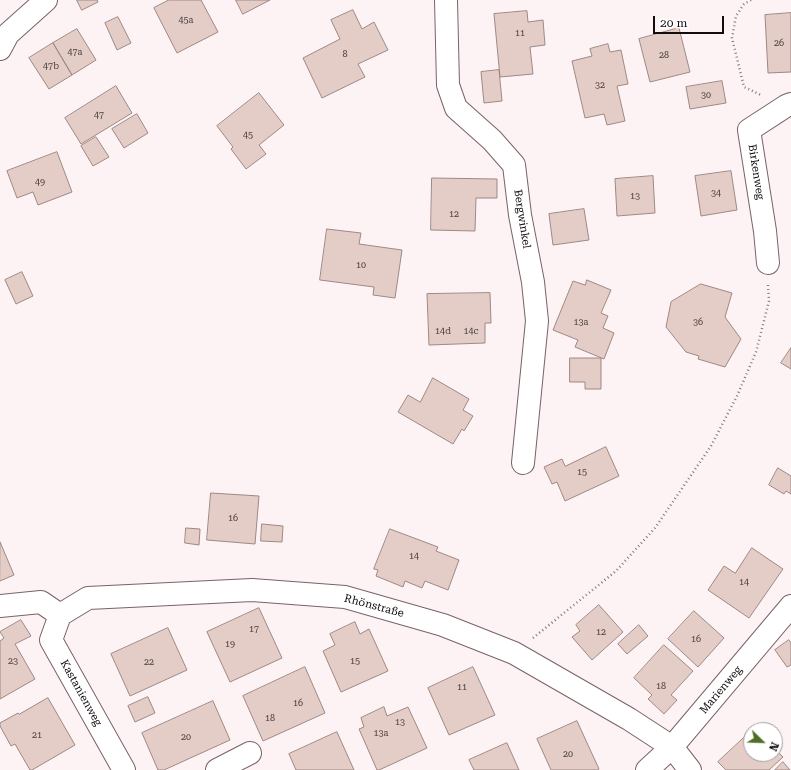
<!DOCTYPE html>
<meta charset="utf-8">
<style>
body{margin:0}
#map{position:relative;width:791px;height:770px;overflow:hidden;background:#fdf3f4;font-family:"Roboto Serif",serif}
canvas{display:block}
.north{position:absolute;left:743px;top:722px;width:40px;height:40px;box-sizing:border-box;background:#fff;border:1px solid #a19e9e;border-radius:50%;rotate:113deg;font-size:11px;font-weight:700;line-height:16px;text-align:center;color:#130c0d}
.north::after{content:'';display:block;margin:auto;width:14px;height:18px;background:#4e6e24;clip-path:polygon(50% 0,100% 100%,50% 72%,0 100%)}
.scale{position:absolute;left:653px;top:16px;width:71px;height:18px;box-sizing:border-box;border:2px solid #130c0d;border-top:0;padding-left:5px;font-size:12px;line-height:14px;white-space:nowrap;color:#130c0d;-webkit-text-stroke:3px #fff;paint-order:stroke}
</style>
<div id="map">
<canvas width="791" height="770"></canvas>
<div class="north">N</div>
<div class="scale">20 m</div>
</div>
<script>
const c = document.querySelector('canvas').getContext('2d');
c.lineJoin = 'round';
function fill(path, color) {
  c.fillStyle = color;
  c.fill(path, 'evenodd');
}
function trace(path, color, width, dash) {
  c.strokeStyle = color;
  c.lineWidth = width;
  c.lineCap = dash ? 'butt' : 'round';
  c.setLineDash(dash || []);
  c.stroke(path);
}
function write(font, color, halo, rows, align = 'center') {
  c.font = font + ' "Roboto Serif",serif';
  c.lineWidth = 3;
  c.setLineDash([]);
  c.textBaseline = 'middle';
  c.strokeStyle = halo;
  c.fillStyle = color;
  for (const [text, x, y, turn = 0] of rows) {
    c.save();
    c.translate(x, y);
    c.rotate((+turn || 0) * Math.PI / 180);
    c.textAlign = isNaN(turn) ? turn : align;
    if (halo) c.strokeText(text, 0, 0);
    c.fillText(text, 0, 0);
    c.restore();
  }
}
const building = new Path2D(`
 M77,0h20l1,2 -16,8z
 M169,0h32l17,32 -41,21 -23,-45z
 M236,0h34l-27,14z
 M353,10l9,19 12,-7 14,28 -30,14 7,13 -43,21 -19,-40 37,-19 -9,-19z
 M527,11l1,11 15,-2 2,25 -15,2 3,27 -33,3 -6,-63z
 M791,13v59l-23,1 -3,-58z
 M118,17l13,26 -14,7 -12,-27z
 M679,28l11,44 -40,10 -11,-43z
 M77,29l19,31 -24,15 -19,-32z
 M53,43l19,32 -23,14 -20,-31z
 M608,44l2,8 11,-2 7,34 -11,2 8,35 -18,4 -3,-11 -19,4 -13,-57 20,-5 -2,-7z
 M499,70l3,31 -18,2 -3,-31z
 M722,81l4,22 -36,6 -4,-22z
 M116,86l16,27 -51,31 -16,-26z
 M259,93l25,32 -25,20 7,9 -20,15 -15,-20 2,-2 -16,-21z
 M137,114l11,19 -24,15 -12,-19z
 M96,137l13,20 -16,9 -12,-20z
 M57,152l15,40 -34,13 -5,-13 -16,6 -10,-27z
 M731,171l6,39 -36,6 -6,-40z
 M653,176l2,37 -38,3 -2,-37z
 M432,178l65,1v19h-21l-1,33 -44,-1z
 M584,209l5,31 -36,5 -4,-31z
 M327,229l34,4 -2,11 43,6 -7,48 -22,-3 1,-8 -54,-7z
 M22,272l11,24 -17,8 -11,-24z
 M587,280l24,10 -10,23 7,3 -5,12 11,5 -10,26 -29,-12 3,-7 -25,-10 20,-49 12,4z
 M701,284l31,9 -7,24 16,22 -16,28 -27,-8 1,-3 -13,-4 -20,-25 5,-25z
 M490,293l1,30h-6v20l-56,2 -2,-51z
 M791,348v21l-10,-6z
 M570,358h31v31h-16v-7h-15z
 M433,378l36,21 -6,11 10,6 -9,15 -2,-2 -9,15 -55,-32 10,-17 12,7z
 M606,447l13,29 -54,25 -8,-19 -5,2 -8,-17 18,-8 3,7z
 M778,468l13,8v18l-5,-3 -2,3 -15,-9z
 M211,493l48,3 -4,48 -48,-4z
 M262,524l21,2 -1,16 -21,-1z
 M186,528l14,1 -1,16 -14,-2z
 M390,529l48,18 -2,4 23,9 -11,30 -23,-9 -3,7 -17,-7 -2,6 -27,-11 2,-6 -4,-1z
 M0,542l14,33 -14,6z
 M752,548l31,21 -34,49 -41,-28 16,-24 11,7z
 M599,605l24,27 -31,28 -20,-23 8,-6 -4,-6z
 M259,608l23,50 -52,24 -23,-50z
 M694,611l30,27 -26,29 -30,-28z
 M21,620l10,16 -16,8 20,35 -35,20v-58l4,-3 -4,-6z
 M355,622l5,12 9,-5 19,42 -47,21 -18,-41 12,-6 -5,-11z
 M639,625l9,11 -21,18 -9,-10z
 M168,628l19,42 -57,26 -19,-42z
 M789,640l2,3v22l-4,2 -12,-17z
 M664,645l29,26 -22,24 6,5 -13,14 -16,-15 4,-4 -18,-17z
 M305,667l20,46 -62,28 -20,-45z
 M473,667l22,48 -46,20 -21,-47z
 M148,697l7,16 -20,9 -7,-16z
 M48,698l27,47 -43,25h-2l-15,-26 -4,2 -11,-20v-3l18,-10 1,1z
 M213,701l17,39 -66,30h-6l-16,-37z
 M384,707l3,9 21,-9 19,41 -48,22h-2l-18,-41 5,-2 -3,-9z
 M577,721l22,48 -2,1h-46l-14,-31z
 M751,731v23h24v-5l8,8 -14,13h-43l-8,-8z
 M337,732l17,38h-58l-7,-16z
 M507,743l12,27h-45l-5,-10z
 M783,762l7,8h-15z`);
const path = new Path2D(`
 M751,0l-7,4 -8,12 -4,22 12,49 17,8
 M533,638l83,-67 39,-43 56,-82 26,-50 19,-44 13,-51 -1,-16`);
const minor = new Path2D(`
 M446,0l2,85 8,23 36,32 22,25 6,50 13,67 4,39 -14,142
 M0,49l8,-15 38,-34
 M768,263l-3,-32 -16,-101 37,-24 5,-2
 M0,606l41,-4 19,13 28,-17 164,-8 93,7 98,28 71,28 115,66 43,28 18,23
 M60,615l-9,25 73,130
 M217,770l33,-17
 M647,770l25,-23 119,-141`);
const numberNames = [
 ["45a",186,20],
 ["11",520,33],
 ["26",779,43],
 ["47a",75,52],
 ["8",345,54],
 ["28",664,55],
 ["47b",51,66],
 ["32",600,85],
 ["30",706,95],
 ["47",99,115],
 ["45",248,135],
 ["49",40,182],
 ["34",716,193],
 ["13",635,196],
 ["12",454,214],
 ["10",361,265],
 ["13a",581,322],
 ["36",698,322],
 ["14d",443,331],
 ["14c",471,331],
 ["15",582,472],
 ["16",233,518],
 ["14",414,556],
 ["14",744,582],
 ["17",254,629],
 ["12",601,632],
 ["16",696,639],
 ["19",230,644],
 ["23",13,661],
 ["15",355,661],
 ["22",149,662],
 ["18",661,686],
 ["11",462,687],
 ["16",298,703],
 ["18",270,718],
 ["13",400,722],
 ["13a",381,733],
 ["21",37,735],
 ["20",186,737],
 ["20",568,754]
];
const streetNames = [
 ["Birkenweg",756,172,81],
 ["Bergwinkel",522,219,81],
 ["Rhönstraße",374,606,15],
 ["Marienweg",721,690,-50],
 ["Kastanienweg",81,693,61]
];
fill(building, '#e4ccc7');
trace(building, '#9e8884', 1);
trace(minor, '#796367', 24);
trace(path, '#827a7b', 2.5, [1, 3]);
trace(minor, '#fff', 22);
write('9px', '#473c3c', null, numberNames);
write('11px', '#130c0d', '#fff', streetNames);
</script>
